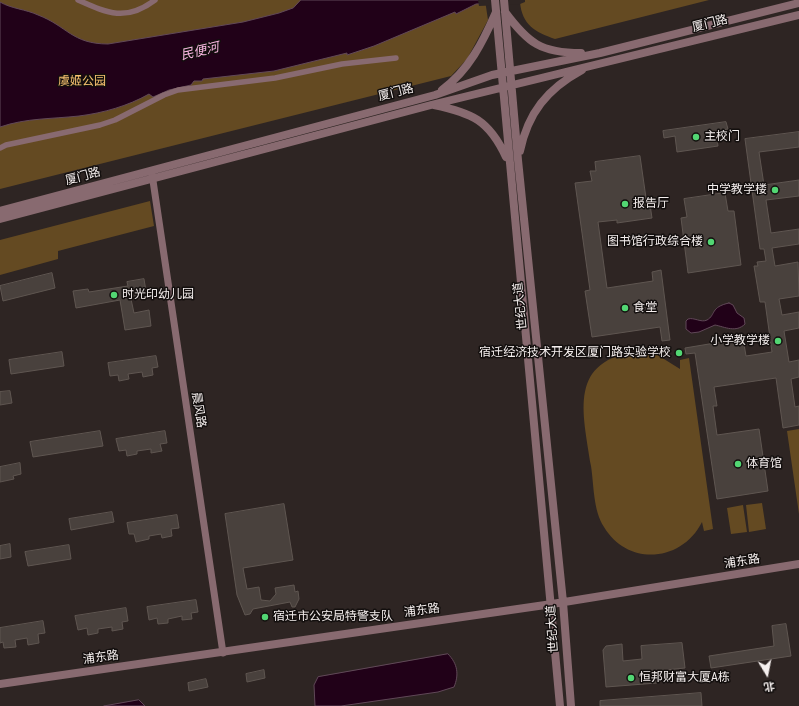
<!DOCTYPE html>
<meta charset="utf-8">
<style>
body{margin:0}
#map{position:relative;width:799px;height:706px;overflow:hidden;background:#2e2523;font-family:"Roboto Condensed","Noto Sans SC",sans-serif}
canvas{display:block}
.north{position:absolute;left:747px;top:654px;width:40px;height:40px;-webkit-text-stroke:3px #130f0e;paint-order:stroke;rotate:170deg;font-size:11px;font-weight:700;line-height:16px;text-align:center;color:#f5efee}
.north::after{content:'';display:block;margin:auto;width:14px;height:18px;background:#f5efee;clip-path:polygon(50% 0,100% 100%,50% 72%,0 100%)}
</style>
<div id="map">
<canvas width="799" height="706"></canvas>
<div class="north">北</div>
</div>
<script>
const c = document.querySelector('canvas').getContext('2d');
c.lineJoin = 'round';
function fill(path, color) {
  c.fillStyle = color;
  c.fill(path, 'evenodd');
}
function trace(path, color, width, dash) {
  c.strokeStyle = color;
  c.lineWidth = width;
  c.lineCap = dash ? 'butt' : 'round';
  c.setLineDash(dash || []);
  c.stroke(path);
}
function write(font, color, halo, rows, align = 'center') {
  c.font = font + ' "Roboto Condensed","Noto Sans SC",sans-serif';
  c.lineWidth = 3;
  c.setLineDash([]);
  c.textBaseline = 'middle';
  c.strokeStyle = halo;
  c.fillStyle = color;
  for (const [text, x, y, turn = 0] of rows) {
    c.save();
    c.translate(x, y);
    c.rotate((+turn || 0) * Math.PI / 180);
    c.textAlign = isNaN(turn) ? turn : align;
    if (halo) c.strokeText(text, 0, 0);
    c.fillText(text, 0, 0);
    c.restore();
  }
}
const green = new Path2D(`
 M0,0h485l3,20 -21,39 -16,17 -451,113z
 M525,0h184l-154,39c-20,-7 -33,-14 -35,-37z
 M150,201l4,25 -96,25v8l-58,16v-35z
 M640,351l16,3 24,15v-9l9,-2 24,171 -9,2 -2,-9c-20,40 -74,45 -98,5 -11,-17 -10,-42 -13,-61 -8,-54 -24,-106 49,-115z
 M799,429v85l-12,-83z
 M762,503l4,26 -17,3 -3,-27z
 M743,505l4,27 -16,2 -4,-26z`);
const water = new Path2D(`
 M301,0h224l-5,2 -44,2 -20,10 -1,-2 -81,34 -27,9v-2l-73,18 -71,8 -1,2h-8l-3,4 -22,5 -16,7 -4,-3c-21,12 -46,19 -70,22 -27,3 -53,2 -79,11v-125c12,7 25,7 38,13 29,11 34,29 70,29l135,-22 36,-9 14,-5z
 M729,303l4,2 4,8 7,5 1,6c-9,9 -20,3 -30,1l-16,7 -8,1 -5,-4v-8l2,-2c6,-2 13,4 19,1 9,-5 3,-13 22,-17z
 M448,654c10,10 11,21 6,33l-16,5 -97,14h-26l-1,-21 4,-8z
 M139,700l6,6h-41z`);
const pier = new Path2D(`
 M478,0h47v2l-5,2 -41,2z`);
const building = new Path2D(`
 M726,122l2,7 -12,2 2,15 -41,6 -2,-16 -11,2 -1,-7z
 M799,132v15l-40,5 5,33 35,-5v16l-33,4 5,33 28,-4v15l-27,4 3,18 23,-4 1,34 -20,3 3,16 17,-3v16l-15,3 5,31 10,-2v17l-8,2 4,28 4,-1v19l-16,3 -7,-50 -62,9 3,19h-4l4,29 42,-6 9,62 -51,8 -22,-146 -9,1 -1,-6 54,-9 1,6 4,-1 2,12 26,-4 -7,-50h-5l-6,-36h4l-1,-4 9,-1 -2,-12h-4l-15,-110z
 M640,156l6,42h3l3,20 -35,5v-3l-19,2 9,66 46,-7 -1,-9 9,-2 9,70 -8,1 -2,-14 -68,10 -7,-46 5,-1 -15,-107 17,-2 -2,-10h6l-1,-9z
 M725,193l3,18h6l7,54 -53,8 -7,-55 6,-1 -3,-18z
 M52,273l3,15 -52,13 -3,-15z
 M144,279l3,18 -16,2 3,14 15,-3 2,16 -26,4 -5,-30 -44,8 -3,-17 15,-2 1,3 39,-6 -1,-4z
 M62,352l2,14 -53,8 -2,-14z
 M156,356l2,11 -6,1 1,7 -10,2 -1,-5 -14,2 1,5 -10,2 -1,-6 -8,1 -2,-13z
 M10,391l2,12 -12,2v-13z
 M100,431l3,15 -70,11 -3,-15z
 M165,431l2,12 -7,1 2,7 -11,2v-4l-14,2v3l-10,2 -1,-6 -7,1 -3,-12z
 M20,463l1,11 -8,2 1,3 -14,3v-15z
 M284,504l9,56 -50,8 4,21 12,-2 2,13 9,1 6,-7 -1,-6 19,-3 1,7 3,-1 1,8 -4,8h-3l-2,-5 -37,7 -3,5 -5,1 -8,-20 -12,-81z
 M112,512l2,10 -43,8 -2,-11z
 M177,515l2,13 -8,1 1,7 -10,2 -1,-4 -12,2v3l-13,3 -2,-8h-5l-2,-11z
 M10,544l1,13 -11,2v-13z
 M69,545l2,14 -43,7 -3,-14z
 M196,600l2,12 -7,1 1,6 -10,1v-4l-14,3v4l-10,1 -1,-6 -8,2 -2,-13z
 M126,608l2,13 -6,1 1,7 -11,2v-4l-14,2v4l-10,2 -1,-7 -9,2 -3,-14z
 M43,621l2,12 -7,1 1,9 -11,2 -1,-7 -12,2 1,7 -12,1 -1,-6 -3,1v-15z
 M786,624l5,32 -80,12 -2,-12 65,-10 -2,-20z
 M682,643l3,25 -29,3 1,12 -51,4 -3,-37 3,-4 16,-2 1,17 19,-2 -1,-13z
 M264,670l1,8 -18,4 -1,-8z
 M206,679l2,8 -19,4 -1,-8z
 M701,693l1,13h-102v-5z`);
const pedestrian = new Path2D(`
 M78,0c29,13 48,22 77,0
 M0,148l6,-3 94,-20 15,-5 49,-25 14,-5 97,-12 67,-14 54,-6`);
const minor = new Path2D(`
 M152,174l71,479`);
const tertiary = new Path2D(`
 M495,0l65,706
 M504,0l14,160 45,442 8,104
 M505,12c23,31 36,41 76,41
 M442,90c27,-20 41,-48 54,-78
 M434,105c38,8 55,15 72,52
 M520,151c8,-38 27,-62 62,-81
 M0,211l435,-116 57,-20 108,-22 199,-50
 M0,219l431,-114 368,-90
 M0,684l552,-80 247,-40`);
const markers = [
 [696,137,4,"#52d673"],
 [775,190,4,"#52d673"],
 [625,204,4,"#52d673"],
 [711,242,4,"#52d673"],
 [114,295,4,"#52d673"],
 [625,308,4,"#52d673"],
 [778,341,4,"#52d673"],
 [679,353,4,"#52d673"],
 [738,464,4,"#52d673"],
 [265,617,4,"#52d673"],
 [631,678,4,"#52d673"]
];
const streetNames = [
 ["厦门路",710,24,-14],
 ["厦门路",396,93,-14],
 ["厦门路",83,177,-15],
 ["世纪大道",521,306,-96],
 ["晨风路",198,410,81],
 ["浦东路",742,562,-9],
 ["浦东路",422,611,-8],
 ["世纪大道",553,629,-94],
 ["浦东路",101,658,-8]
];
const parkNames = [
 ["虞姬公园",82,82]
];
const poiNames = [
 ["主校门",704,137],
 ["中学教学楼",767,190,"right"],
 ["报告厅",633,204],
 ["图书馆行政综合楼",703,242,"right"],
 ["时光印幼儿园",122,295],
 ["食堂",633,308],
 ["小学教学楼",770,341,"right"],
 ["宿迁经济技术开发区厦门路实验学校",671,353,"right"],
 ["体育馆",746,464],
 ["宿迁市公安局特警支队",273,617],
 ["恒邦财富大厦A栋",639,678]
];
const waterNames = [
 ["民便河",200,52,-13]
];
fill(green, '#644a22');
fill(water, '#210118');
trace(water, '#614858', 1);
fill(pier, '#2e2523');
fill(building, '#49413d');
trace(building, '#5f5651', 1);
trace(pedestrian, '#886a70', 5.5);
trace(minor, '#886a70', 7);
trace(tertiary, '#886a70', 8);
for (const [x, y, r, color] of markers) {
  const dot = new Path2D();
  dot.arc(x, y, r, 0, 2 * Math.PI);
  c.fillStyle = color;
  c.fill(dot);
  trace(dot, '#130f0e', 1.5);
}
write('12px', '#f5efee', '#130f0e', streetNames);
write('12px', '#f8c270', '#130f0e', parkNames);
write('12px', '#f5efee', '#130f0e', poiNames, 'left');
write('italic 13px', '#f8b5e0', '#130f0e', waterNames);
</script>
